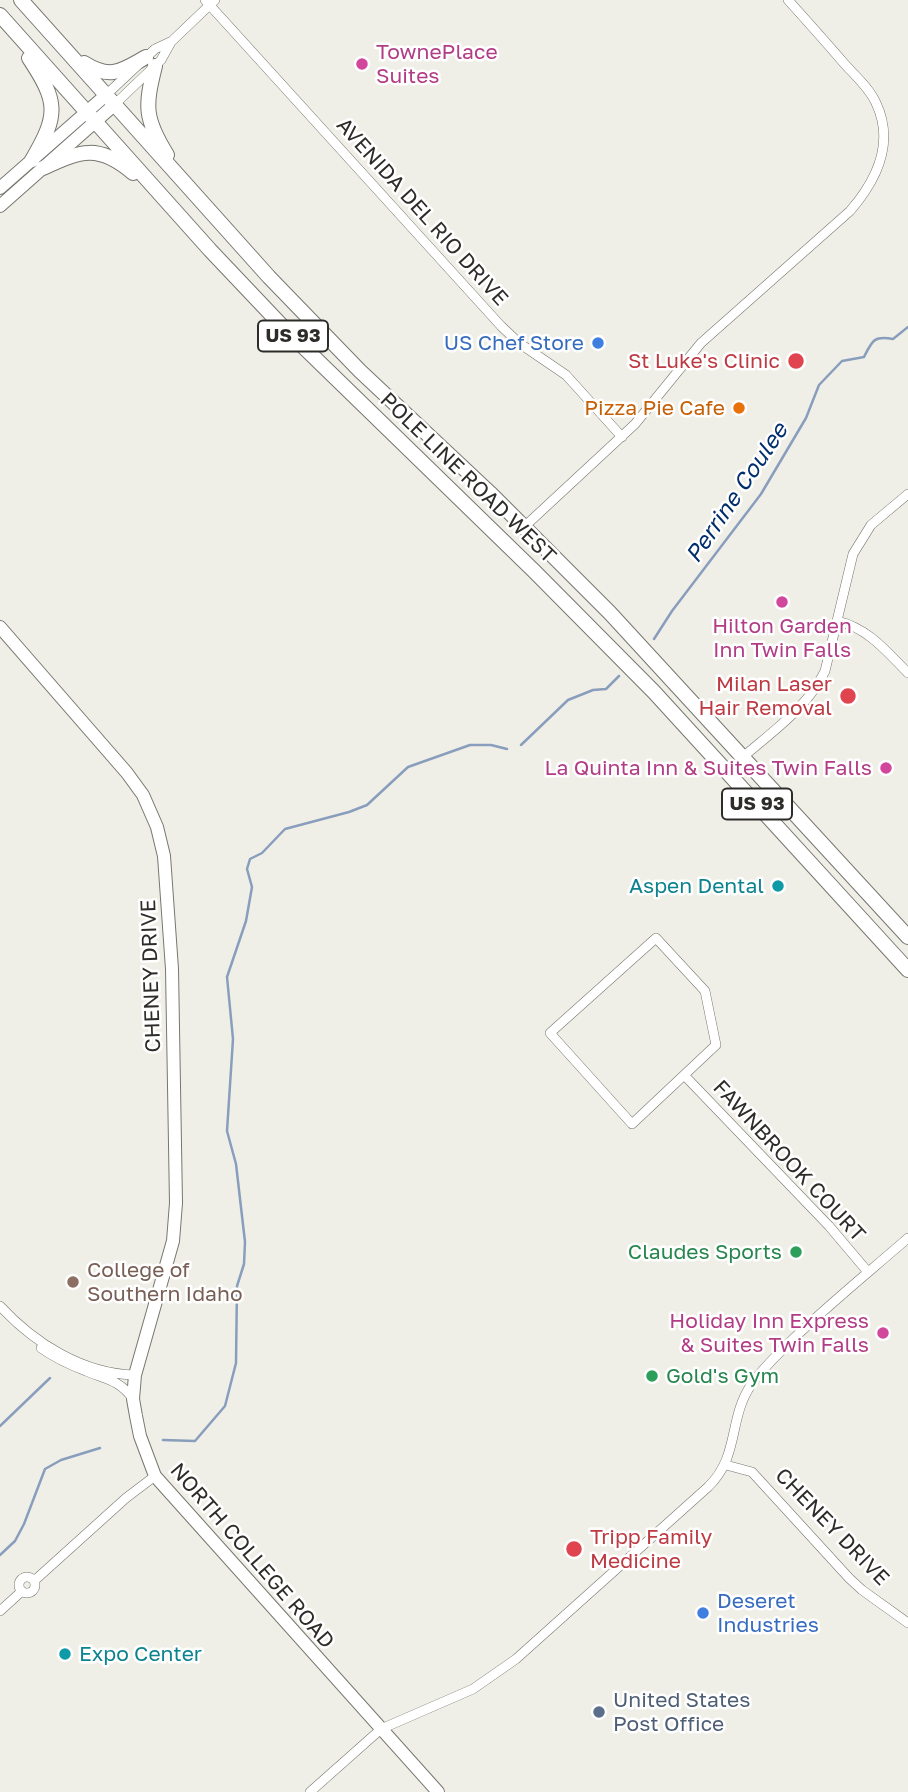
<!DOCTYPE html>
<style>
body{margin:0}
canvas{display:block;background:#f0efe7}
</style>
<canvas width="908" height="1792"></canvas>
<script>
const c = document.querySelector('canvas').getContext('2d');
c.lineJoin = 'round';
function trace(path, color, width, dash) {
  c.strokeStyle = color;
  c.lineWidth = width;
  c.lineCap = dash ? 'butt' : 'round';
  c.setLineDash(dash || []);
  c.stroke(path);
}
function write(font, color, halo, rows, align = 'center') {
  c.font = font + ' "Golos Text",sans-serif';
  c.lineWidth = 5;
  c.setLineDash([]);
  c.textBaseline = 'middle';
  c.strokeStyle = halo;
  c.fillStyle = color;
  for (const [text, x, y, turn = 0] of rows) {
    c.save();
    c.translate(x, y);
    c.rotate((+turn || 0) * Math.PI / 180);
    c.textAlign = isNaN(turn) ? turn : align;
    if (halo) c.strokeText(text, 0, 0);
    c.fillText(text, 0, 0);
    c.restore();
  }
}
const stream = new Path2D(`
 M654,639l18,-28 89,-117 45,-76 13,-33 23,-24 22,-4c8,-16 10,-22 29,-18l15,-12
 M521,745l47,-45 25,-10 13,-1 13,-13
 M0,1426l50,-48
 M163,1440l32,1 30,-35 11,-43 1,-77 7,-22 1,-22 -9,-78 -9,-33 6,-92 -6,-62 19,-56 6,-34 -5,-18 3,-10 12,-6 23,-24 64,-17 18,-7 41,-38 62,-22h21l16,4
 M0,1555l15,-14 9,-17 21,-55 16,-9 39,-12`);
const minor = new Path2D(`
 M205,0l296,326 18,17 47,32 56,62
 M106,95l49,-46 17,-8 43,-41
 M114,105l47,-45 10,-18
 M524,527l111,-103 66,-81 149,-132c27,-31 45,-68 26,-108 -7,-16 -23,-29 -34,-42 -18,-21 -36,-41 -54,-61
 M838,621c31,8 48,30 70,52
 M743,757c30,-26 65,-50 82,-86l28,-117 18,-29 37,-31
 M656,938l49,53 11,54 -84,79 -82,-91z
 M684,1075l145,151 39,46
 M0,1306c34,37 83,68 135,69
 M41,1348c14,10 29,17 45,23 19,8 34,9 47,28
 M726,1465l26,7 97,106 13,12 46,33
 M19 1585a8 8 0 1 1 16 0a8 8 0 1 1-16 0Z
 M34,1581l92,-83 29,-22
 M0,1611l22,-20
 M310,1792l71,-63 92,-40 43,-30 192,-172c32,-31 20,-68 43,-102 11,-16 26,-30 40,-44 37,-36 78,-69 117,-103`);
const major = new Path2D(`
 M0,188l106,-93
 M0,206l114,-101
 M0,627l127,146 16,22 14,32 7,29 8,113 4,234 -3,38 -38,134 -2,24 3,17 4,20 15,40 283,316`);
const highway = new Path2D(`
 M21,0l248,277 91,94 130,122 120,120 298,324
 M0,15l210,235 73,77 251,244 120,121 254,278
 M29,58c29,44 30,56 3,102
 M84,63c27,17 37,8 62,-6
 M155,66c-10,40 -11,52 12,89
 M43,168c38,-18 56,-24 90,5`);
const markers = [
 [362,64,7,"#d1479c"],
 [598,343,7,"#3f7fe0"],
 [796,361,9,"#e0444e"],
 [739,408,7,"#e8710a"],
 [782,602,7,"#d1479c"],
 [848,696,9,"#e0444e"],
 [886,768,7,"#d1479c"],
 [778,886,7,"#0f9aa8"],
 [796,1252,7,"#2e9e5b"],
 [73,1282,7,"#8d6e63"],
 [883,1333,7,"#d1479c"],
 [652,1376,7,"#2e9e5b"],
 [574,1549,9,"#e0444e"],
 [703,1613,7,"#3f7fe0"],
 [65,1654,7,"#0f9aa8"],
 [599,1712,7,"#5c6f8a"]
];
const shields = [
 [293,336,70],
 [757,804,70]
];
const shieldNames = [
 ["US 93",293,336],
 ["US 93",757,804]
];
const hotelNames = [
 ["TownePlace",376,52,"left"],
 ["Suites",376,76,"left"],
 ["Hilton Garden",782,626,"center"],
 ["Inn Twin Falls",782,650,"center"],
 ["La Quinta Inn & Suites Twin Falls",872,768],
 ["Holiday Inn Express",869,1321],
 ["& Suites Twin Falls",869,1345]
];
const streetNames = [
 ["AVENIDA DEL RIO DRIVE",422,212,48],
 ["POLE LINE ROAD WEST",468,478,44],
 ["CHENEY DRIVE",151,976,-92],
 ["FAWNBROOK COURT",789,1161,47],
 ["CHENEY DRIVE",832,1527,46],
 ["NORTH COLLEGE ROAD",252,1556,49]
];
const shopNames = [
 ["US Chef Store",584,343],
 ["Deseret",717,1601,"left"],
 ["Industries",717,1625,"left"]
];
const healthNames = [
 ["St Luke's Clinic",780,361],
 ["Milan Laser",832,684],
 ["Hair Removal",832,708],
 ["Tripp Family",590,1537,"left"],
 ["Medicine",590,1561,"left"]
];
const foodNames = [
 ["Pizza Pie Cafe",725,408]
];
const cultureNames = [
 ["Aspen Dental",764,886],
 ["Expo Center",79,1654,"left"]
];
const leisureNames = [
 ["Claudes Sports",782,1252],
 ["Gold's Gym",666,1376,"left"]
];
const educationNames = [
 ["College of",87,1270],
 ["Southern Idaho",87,1294]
];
const serviceNames = [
 ["United States",613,1700],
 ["Post Office",613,1724]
];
const waterNames = [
 ["Perrine Coulee",737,493,-56]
];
trace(stream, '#899ebd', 2.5);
trace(minor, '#77766f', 10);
trace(major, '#77766f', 14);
trace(highway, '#77766f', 16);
trace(minor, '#fff', 9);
trace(major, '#fff', 12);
trace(highway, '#fff', 14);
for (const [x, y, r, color] of markers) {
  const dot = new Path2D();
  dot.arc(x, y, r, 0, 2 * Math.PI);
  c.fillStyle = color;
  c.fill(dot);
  trace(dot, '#fff', 2.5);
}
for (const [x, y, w] of shields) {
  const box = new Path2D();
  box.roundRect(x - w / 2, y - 15.5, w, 31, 5);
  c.fillStyle = '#fff';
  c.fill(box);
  trace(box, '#2d2c29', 2);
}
write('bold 19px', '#2d2c29', null, shieldNames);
write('21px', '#b23c85', '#fff', hotelNames, 'right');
write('21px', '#2d2c29', '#fff', streetNames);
write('21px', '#366cbe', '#fff', shopNames, 'right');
write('21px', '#be3a42', '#fff', healthNames, 'right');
write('21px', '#c56008', '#fff', foodNames, 'right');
write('21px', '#0d838f', '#fff', cultureNames, 'right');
write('21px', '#27864d', '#fff', leisureNames, 'right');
write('21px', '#785e54', '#fff', educationNames, 'left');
write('21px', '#4e5e75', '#fff', serviceNames, 'left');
write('italic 23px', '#002e6c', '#fff', waterNames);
</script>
